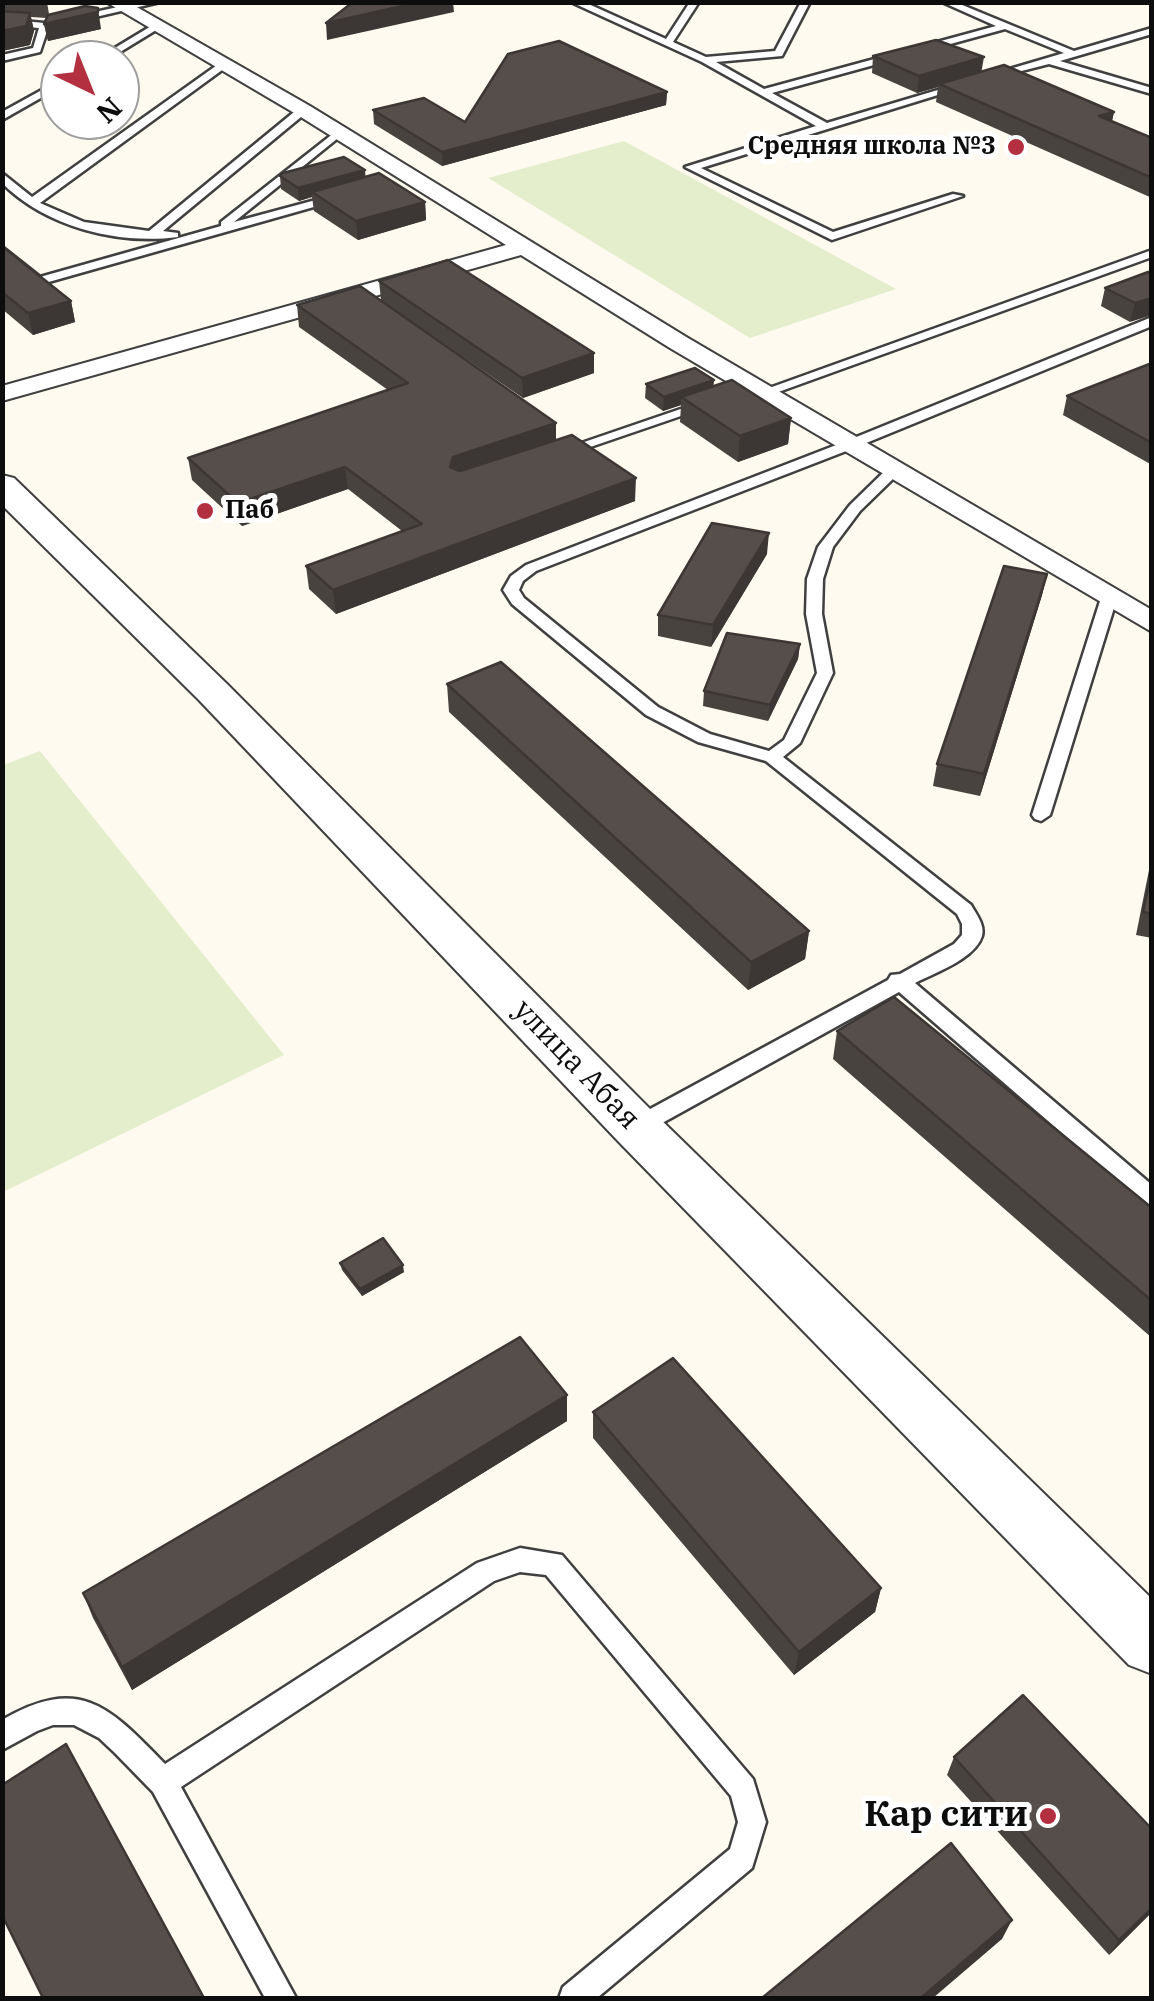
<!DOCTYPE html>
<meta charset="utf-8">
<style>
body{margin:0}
#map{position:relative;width:1154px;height:2001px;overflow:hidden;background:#fefaef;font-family:"IBM Plex Serif",serif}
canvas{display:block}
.frame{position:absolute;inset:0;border:5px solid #0d0d0d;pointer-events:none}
.north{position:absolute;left:40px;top:40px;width:100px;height:100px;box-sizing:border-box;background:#fff;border:2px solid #9e9e9e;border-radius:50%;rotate:137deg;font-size:28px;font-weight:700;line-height:40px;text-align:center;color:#0d0d0d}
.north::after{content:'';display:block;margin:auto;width:35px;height:45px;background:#b33040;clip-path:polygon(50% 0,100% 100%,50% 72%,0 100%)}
</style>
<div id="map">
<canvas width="1154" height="2001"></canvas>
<div class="frame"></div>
<div class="north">N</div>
</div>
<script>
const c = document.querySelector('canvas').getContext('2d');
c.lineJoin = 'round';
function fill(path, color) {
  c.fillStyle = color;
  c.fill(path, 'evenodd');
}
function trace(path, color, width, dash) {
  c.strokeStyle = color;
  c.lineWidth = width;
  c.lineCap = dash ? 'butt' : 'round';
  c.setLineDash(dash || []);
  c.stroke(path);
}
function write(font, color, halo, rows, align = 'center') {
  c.font = font + ' "IBM Plex Serif",serif';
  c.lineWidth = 10;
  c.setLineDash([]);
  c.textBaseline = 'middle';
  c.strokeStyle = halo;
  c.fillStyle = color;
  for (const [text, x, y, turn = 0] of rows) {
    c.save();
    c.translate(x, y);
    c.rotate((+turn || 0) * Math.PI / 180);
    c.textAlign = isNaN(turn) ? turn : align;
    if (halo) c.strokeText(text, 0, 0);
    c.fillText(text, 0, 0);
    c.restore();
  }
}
const pitch = new Path2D(`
 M624,141l272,148 -146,49 -262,-160z
 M40,751l244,304 -281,137v-427z`);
const service = new Path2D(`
 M141,2h19l-112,26 -8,24 -38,9v-6l31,-7 6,-20 -37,-3v-6l42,4z
 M571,2h13l82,37 24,-37h9l-26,40 33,15 69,-6 26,-49h9l-28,54 -66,6 48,27 232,-63 -54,-24h13l119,49 78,-23v6l-92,27 92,27v6l-103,-30 -63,16v-4l78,-23 -59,-24 -233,64 55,30 131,-39 9,2 -266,82 132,64 120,-38 10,2 -131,44 -147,-73 131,-41 -114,-64z
 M153,25l8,2 -54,33h-12z
 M220,63l9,2 -189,138 44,19 65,9 150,-123h8v4l-144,119 15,2v4c-60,8 -132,-10 -176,-54v-10l30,24z
 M60,80v7l-58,33v-8z
 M339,129l5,3 -1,2 -109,88 104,-28 6,3 -2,2 -304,86 -36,-28v-10l38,30 181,-51v-4z
 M1152,250v7l-393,142 -12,-3z
 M1152,317v9l-298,122 -318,123 -13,10 -4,9 5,8 134,109 52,27 59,17 15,-11 33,-67 -11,-59 1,-35 11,-32 32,-42 38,-37h10v6l-38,37 -27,36 -10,32 -1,35 11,59 -33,70 -17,14 188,148c5,9 14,20 11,31 -7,23 -48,37 -67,47l237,202v22l-8,-3 -245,-212 -255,141h-16l-3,-6 3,-6 260,-141 3,-5 9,-1 54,-30 8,-9v-11l-5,-10 -191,-153 -68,-19 -52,-27 -134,-111 -9,-14 8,-14 15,-11 318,-123z
 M701,402l12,3 -146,50 -12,-3z
 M1109,593l8,5 -67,217 -9,6 -6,-2 -3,-4 69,-217z
 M520,1548l42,7 191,224 13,43 -14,46 -155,130h-38l4,-11 167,-138 8,-27 -7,-26 -185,-221 -26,-3 -26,9 -313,206 115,211h-31l-112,-206 -38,-39 -16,-15 -25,-13h-21l-16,6 -35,19v-30c79,-46 108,-12 163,44l312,-201z`);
const minor = new Path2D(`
 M106,2h22l182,104 378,232 464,272v22l-482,-284 -149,-93 -519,146v-15l504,-141 -210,-131z`);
const tertiary = new Path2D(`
 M2,475l12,3 213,206 427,429 498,486v75l-23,-9 -511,-524 -419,-441 -197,-195z`);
const wall = new Path2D(`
 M2,2h45l2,12 52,15 -53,12 -4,-17 3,-6 -16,-1 3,14 -4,14 -28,6z
 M873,56l109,16 132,40 -2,9 40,17v60l-216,-96 2,-15 -21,6 -45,-20z
 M667,92l-1,13 -224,61 -68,-42 -1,-14 92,12z
 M280,176l85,1 60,25 1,18 -68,20 -44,-29 -2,-14 -13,4 -18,-12z
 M2,246l69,55 4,21 -42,13 -31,-26z
 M1152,273l-22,49 -29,-16 4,-18z
 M379,281l215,92 -71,25 -114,-78 147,103v17l79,61 -299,113 -27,-25 -3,-23 96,-35 -54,-42 -106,37 -50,-46 -4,-22 200,-68 -89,-63 -2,-22 84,-5z
 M1152,363v102l-89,-50 4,-19z
 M646,384l68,2 77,32 -3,26 -50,18 -58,-40 1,-17 -18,6 -18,-13z
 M767,554l-56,93 -53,-11v-21z
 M1047,574l-5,21 -62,201 -47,-10 4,-22z
 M800,644l-2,15 -30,62 -65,-15 1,-15z
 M447,684l362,247 -4,28 -57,31 -299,-278z
 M1152,855v83l-16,-3z
 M837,1031l315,177v130l-319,-279z
 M340,1263l64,9 -42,24 -20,-26z
 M567,1395v26l-435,269 -39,-72 -10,-25z
 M593,1412l288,176 -6,24 -81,63 -201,-237z
 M954,1757l198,72v83l-43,43 -162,-180z`);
const shadedWall = new Path2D(`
 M421,2h32l1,10 -127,28 -1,-17z
 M98,8l3,21 -53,12 -4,-17z
 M30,13l4,18 -4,14 -28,6v-20z
 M984,57l-3,17 -42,10 -1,3 -21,6 2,-17z
 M667,92l-1,13 -224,61v-14z
 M1114,112l-4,17 -11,-13z
 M365,170l1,13 -54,9v5l-13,4 -1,-13z
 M425,202l1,18 -68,20 -2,-19z
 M1152,298v17l-22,7 5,-19z
 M71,301l4,21 -42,13 -5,-22z
 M594,353v20l-71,25 -1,-20z
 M714,380l-1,14 -32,3v8l-18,6 1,-14z
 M791,418l-3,26 -50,18 2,-26z
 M556,423v23l-102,33 -4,-12 3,-10z
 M345,467l3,22 -106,37 -4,-23z
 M636,478l-1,23 -299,113 -3,-24z
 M769,533l-2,21 -56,93 2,-22z
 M1047,574l-5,21 -62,201 4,-22z
 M800,644l-2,15 -30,62 2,-16z
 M809,931l-4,28 -57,31 3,-28z
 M403,1265l1,7 -42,24 -2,-7z
 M567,1395v26l-435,269 -10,-23z
 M881,1588l-6,24 -81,63 5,-23z
 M1152,1908v4l-43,43 10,-15z
 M1012,1920l-10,19 -69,59h-12z`);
const building = new Path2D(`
 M353,2h68l-95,21z
 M85,6l13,2v4l-54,12 4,-9z
 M2,11l28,2 -4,13 -24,5z
 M936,40l48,17 -65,19 -46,-20z
 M559,41l108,51 -225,60 -69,-42 51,-12 41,24 43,-68z
 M1004,65l110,47 -15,4 53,22v40l-213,-94z
 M344,157l21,13 -67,18 -18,-12 3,-3z
 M379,173l46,29 -69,19 -44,-29z
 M2,246l69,55 -43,12 -26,-21z
 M448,260l146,93 -72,25 -143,-97z
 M1148,272l4,1v25l-17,5 -30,-15z
 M360,286l196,137 -103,34 -3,10 10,4 112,-36 64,43 -303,112 -27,-24 116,-42 -77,-57 -107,36 -50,-45 220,-75 -111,-78z
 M1152,363v80l-85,-47z
 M695,368l19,12 -50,17 -18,-13z
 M732,380l59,38 -51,18 -59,-39z
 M712,523l57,10 -56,92 -55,-10z
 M1004,566l43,8 -63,200 -47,-10z
 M727,633l73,11 -30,61 -66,-14z
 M501,662l308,269 -58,31 -304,-278z
 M1152,868v46l-9,-2z
 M894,997l258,211v93l-315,-270z
 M383,1238l20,27 -43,24 -20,-26z
 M520,1337l47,58 -445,272 -39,-74z
 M673,1358l208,230 -82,64 -206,-240z
 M1023,1695l129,134v79l-33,32 -165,-183z
 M66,1744l138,254h-161l-41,-83v-130z
 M951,1843l61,77 -91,78h-159z`);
const markers = [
 [1016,147,10,"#b33040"],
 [205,511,10,"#b33040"],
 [1048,1816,10,"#b33040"]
];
const farPoinames = [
 ["Средняя школа №3",996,147],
 ["Паб",225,511,"left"]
];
const streetNames = [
 ["улица Абая",576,1065,46]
];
const nearPoinames = [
 ["Кар сити",1028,1816]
];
fill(pitch, '#e5eecc');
trace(service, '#404040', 5);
trace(minor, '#404040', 4);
trace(tertiary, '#404040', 4);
fill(service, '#fff');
fill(minor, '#fff');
fill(tertiary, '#fff');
fill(wall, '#494340');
fill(shadedWall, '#3c3734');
fill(building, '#554e4b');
trace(building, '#3c3734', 2.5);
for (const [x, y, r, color] of markers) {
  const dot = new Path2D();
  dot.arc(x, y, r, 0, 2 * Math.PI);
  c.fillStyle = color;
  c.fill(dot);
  trace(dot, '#fff', 4);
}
write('bold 25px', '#0d0d0d', '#fff', farPoinames, 'right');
write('30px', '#0d0d0d', '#fff', streetNames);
write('bold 35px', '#0d0d0d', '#fff', nearPoinames, 'right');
</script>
